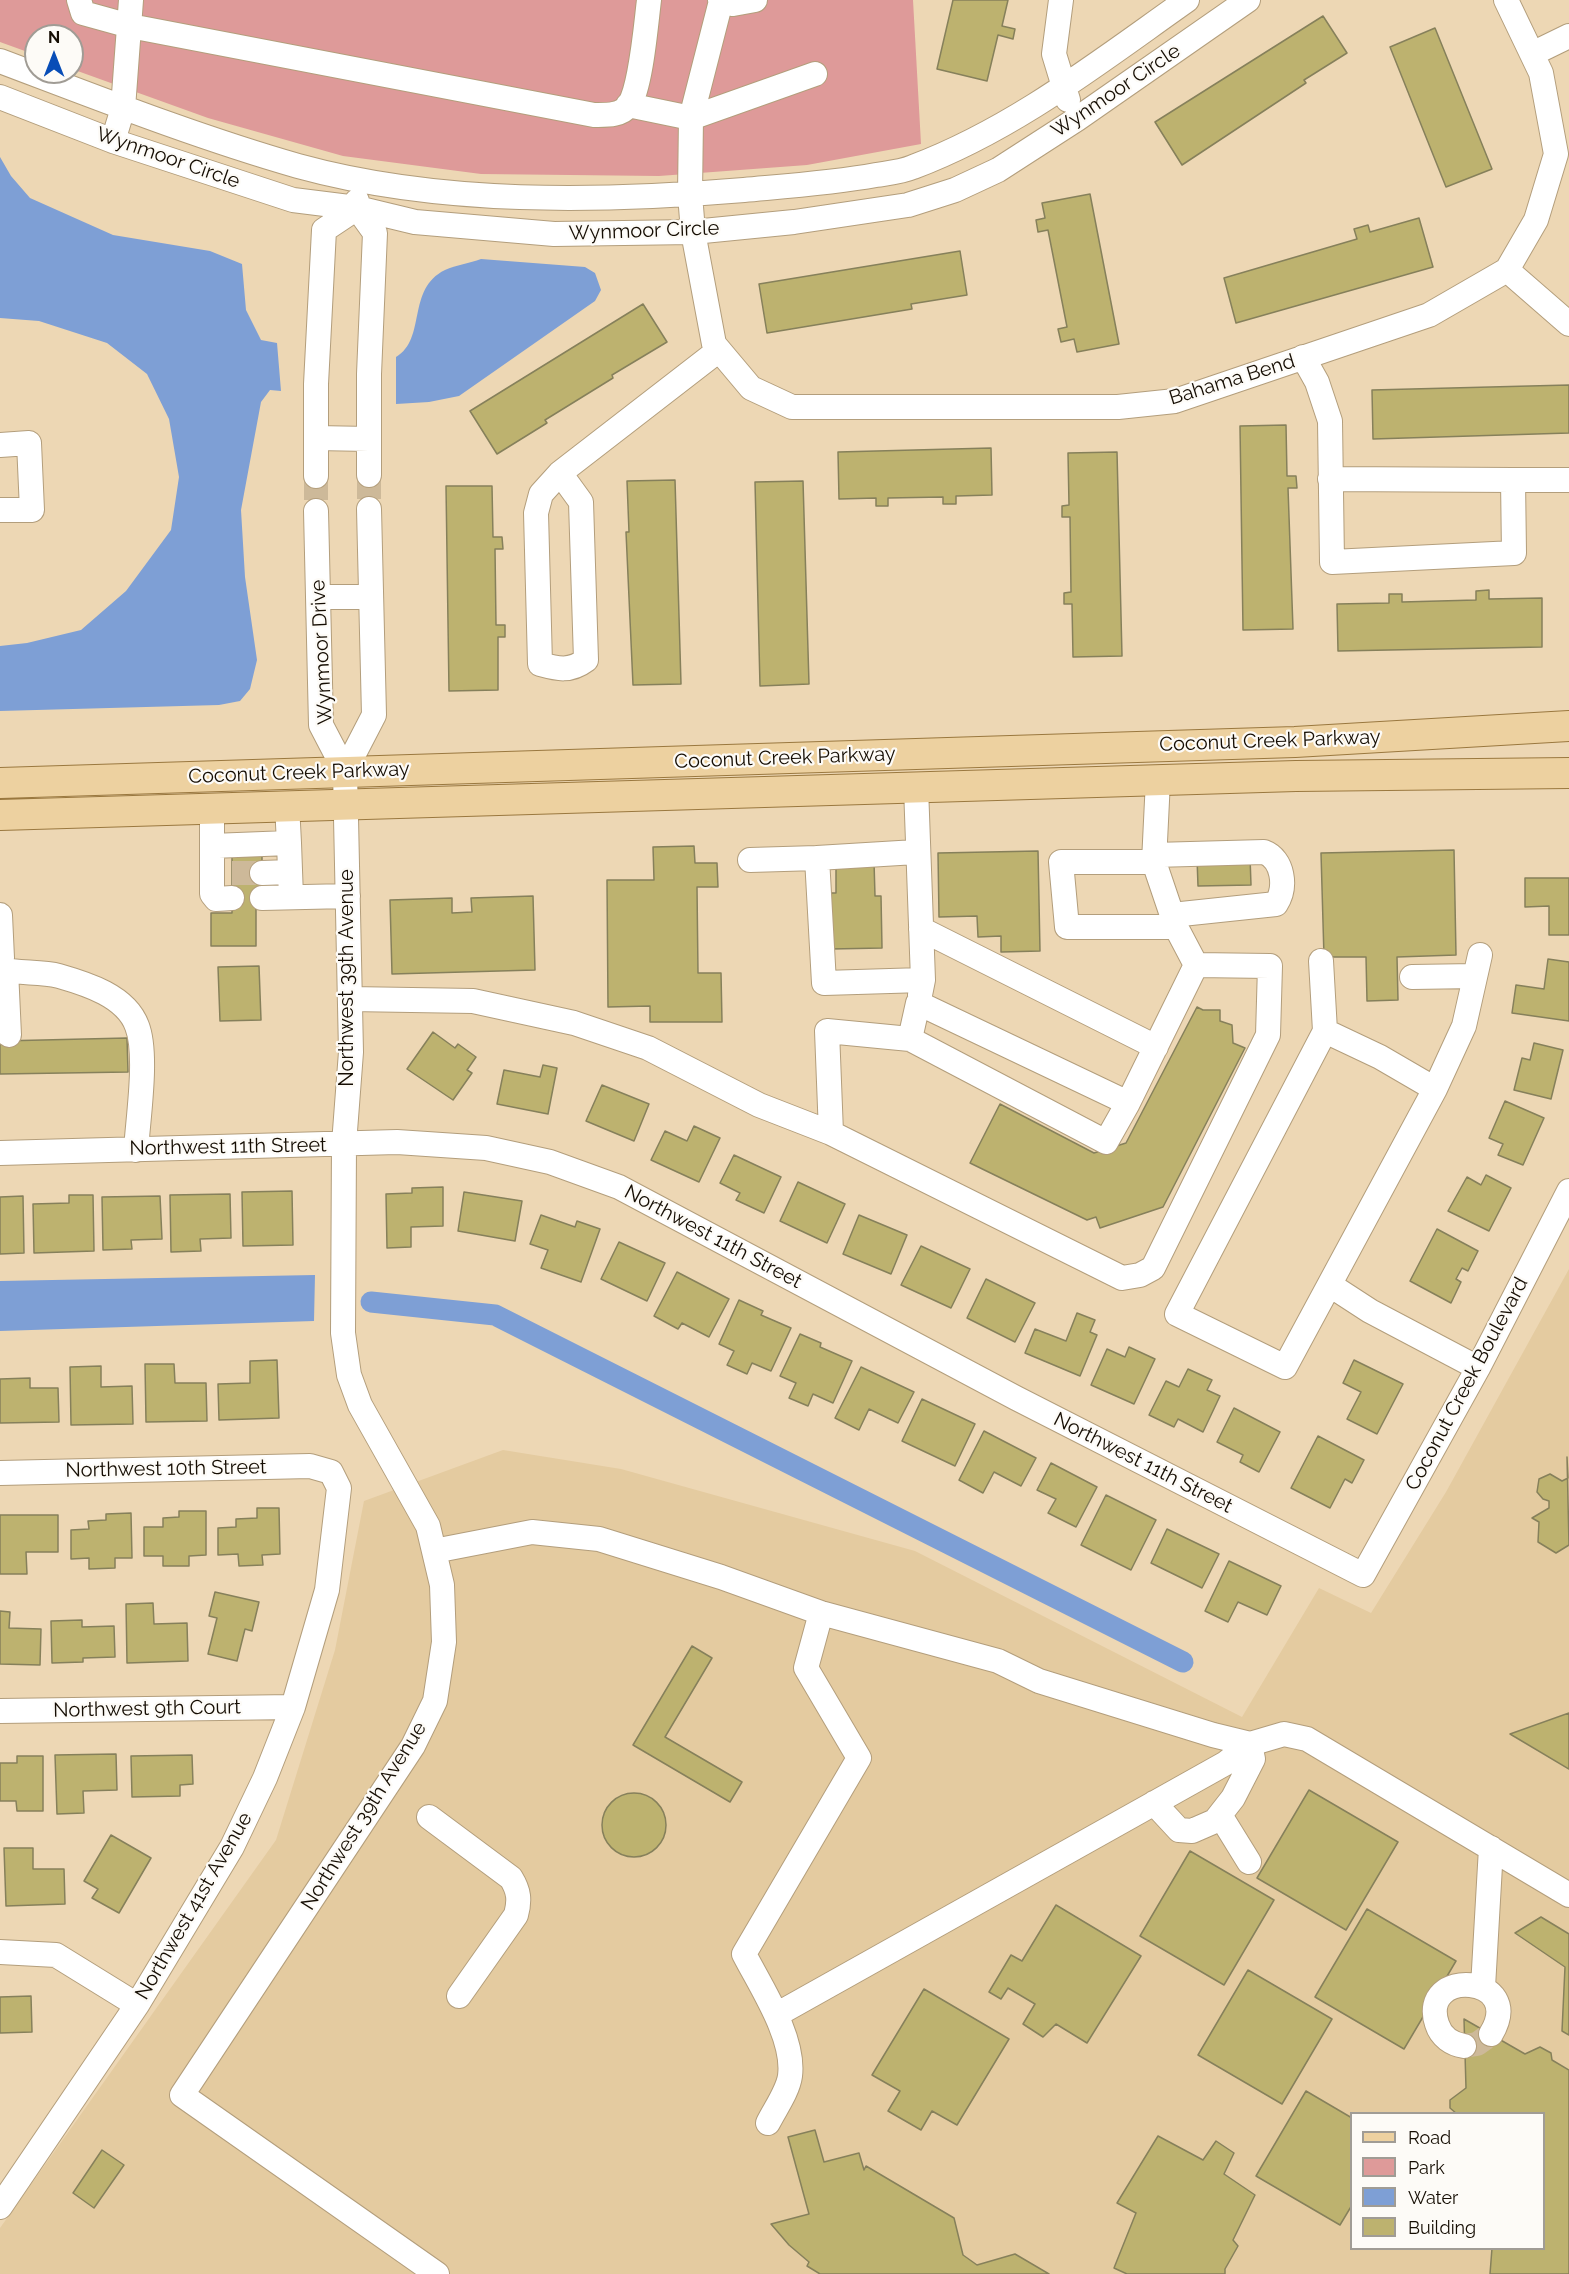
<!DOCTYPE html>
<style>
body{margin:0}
#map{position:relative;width:1569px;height:2274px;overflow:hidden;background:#edd7b4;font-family:Raleway,sans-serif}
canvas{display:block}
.legend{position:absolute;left:1350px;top:2112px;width:195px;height:138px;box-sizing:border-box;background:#fdfbf7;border:2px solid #a09c95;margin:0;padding:8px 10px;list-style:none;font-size:18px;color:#150d03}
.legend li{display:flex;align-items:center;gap:12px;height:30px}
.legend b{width:30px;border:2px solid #a09c95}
.north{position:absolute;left:24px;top:24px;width:60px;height:60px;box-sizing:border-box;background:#fdfbf7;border:2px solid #a09c95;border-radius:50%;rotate:0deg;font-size:16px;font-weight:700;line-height:24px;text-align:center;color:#150d03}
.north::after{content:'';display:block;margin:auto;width:21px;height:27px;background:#084db7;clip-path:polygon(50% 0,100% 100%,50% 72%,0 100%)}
</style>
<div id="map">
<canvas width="1569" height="2274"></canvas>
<ul class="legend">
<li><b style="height:8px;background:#edd1a0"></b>Road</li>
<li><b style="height:16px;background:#de9a99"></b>Park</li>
<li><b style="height:16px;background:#7e9fd5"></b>Water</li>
<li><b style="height:16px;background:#bdb26f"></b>Building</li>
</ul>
<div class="north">N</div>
</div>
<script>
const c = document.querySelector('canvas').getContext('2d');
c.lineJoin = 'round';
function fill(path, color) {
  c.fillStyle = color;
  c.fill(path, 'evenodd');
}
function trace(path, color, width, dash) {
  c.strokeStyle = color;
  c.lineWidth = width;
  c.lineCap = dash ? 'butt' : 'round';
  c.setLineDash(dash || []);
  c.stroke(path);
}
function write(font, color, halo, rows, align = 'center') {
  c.font = font + ' Raleway,sans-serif';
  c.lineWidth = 4.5;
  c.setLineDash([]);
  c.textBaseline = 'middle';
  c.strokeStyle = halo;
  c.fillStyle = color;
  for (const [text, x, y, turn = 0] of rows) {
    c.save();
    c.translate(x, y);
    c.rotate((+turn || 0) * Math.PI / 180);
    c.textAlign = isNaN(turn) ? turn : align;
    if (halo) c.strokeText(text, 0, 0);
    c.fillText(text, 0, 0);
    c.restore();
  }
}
const built = new Path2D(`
 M1569,1269v1005h-1569v-46l276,-388 59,-190 29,-149 139,-51 118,19 294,82 327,166 77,-129 52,25 75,-121zM1352,2114h192v134h-192z`);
const green = new Path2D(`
 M0,0h913l8,144 -114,21 -148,11 -178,-2 -138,-18 -135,-38 -136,-49v-33h-36v19l-36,-13z`);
const water = new Path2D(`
 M0,157l11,19 19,22 83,37 97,16 32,13 4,46 15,30 16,3 4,48 -11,-1 -9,12 -20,108 4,67 12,83 -7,29 -10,12 -21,4 -219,6v-65l27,-3 54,-13 45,-39 45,-61 8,-53 -10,-58 -22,-45 -40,-31 -68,-22 -39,-3z
 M481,259l104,8 10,6 6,17 -6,11 -136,95 -30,6 -33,2v-47c31,-18 10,-68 49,-87 11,-5 25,-7 36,-11z
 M315,1275l-1,46 -314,10v-50z`);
const canal = new Path2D(`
 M371,1302l124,13 688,347`);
const building = new Path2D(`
 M953,0h55l-6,26 13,3 -2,10 -15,-4 -11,46 -50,-12z
 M1323,16l24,37 -43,27 2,3 -124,82 -27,-43z
 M1435,28l57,141 -46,18 -56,-140z
 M1090,194l29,150 -42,8 -3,-13 -13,3 -3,-13 9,-2 -19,-97 -10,2 -2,-12 9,-2 -3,-15z
 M1419,218l14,49 -197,56 -12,-45 133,-39 -3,-10 14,-4 2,7z
 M960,251l7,44 -56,9 1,5 -145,24 -8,-49z
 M643,304l24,38 -55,33 1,3 -68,42 2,3 -50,31 -27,-43z
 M1569,385v48l-196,6 -1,-49z
 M1286,425l1,51h9l1,12h-9l5,141 -50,1 -3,-204z
 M991,448l1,47 -36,1v8h-13v-7l-55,1v8h-12v-8l-37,1 -1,-47z
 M1117,452l5,204 -49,1 -1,-53h-8v-11l7,-1 -1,-75h-8v-11l7,-1 -1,-52z
 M675,480l6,204 -48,1 -7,-153h3l-2,-51z
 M803,481l6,203 -49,2 -5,-204z
 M446,486h46l1,51h9l1,12h-8l1,76h9v12h-7v53l-49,1z
 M1489,590v9l53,-1v49l-204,4 -1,-47 52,-1v-9h13v8l74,-2v-9z
 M694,846l1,17h22l1,24h-21l1,86h23l1,49h-72v-16l-42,1 -1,-127h47l-1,-33z
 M232,847h30v61h-6v38h-45v-33h21z
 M1454,850l2,105 -59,2 1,43 -31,1 -1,-44h-42l-3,-104z
 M1038,851l2,100 -39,1v-16l-23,1 -1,-21 -38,1 -1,-64z
 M1250,857l1,28 -53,1 -1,-28z
 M874,862l1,34h6l1,52 -51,1 -1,-56h6v-30z
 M1525,878h44v57h-20v-29l-24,1z
 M533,896l2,74 -143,4 -2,-74 62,-2v15l20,-1 -1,-14z
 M1548,959l21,3v59l-57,-8 4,-28 28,4z
 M259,966l2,54 -41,1 -2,-54z
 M1197,1007l6,3h17v11l12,4 1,18 12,5 -82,159 -63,21 -4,-11 -9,3 -117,-57 30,-59 94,49 32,-10z
 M433,1032l22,16 3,-4 18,13 -9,13 5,3 -19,27 -46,-31z
 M127,1038l1,34 -128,2v-33z
 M1534,1043l29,7 -12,49 -37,-9 8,-32 8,2z
 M543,1065l14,3 -9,46 -51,-10 7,-34 36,7z
 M602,1085l47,19 -15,37 -48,-20z
 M1505,1101l39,17 -21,47 -25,-10 5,-11 -14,-6z
 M694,1126l26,12 -21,44 -48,-22 14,-29 22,10z
 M734,1155l47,22 -17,36 -28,-13 4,-7 -20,-10z
 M1486,1175l25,13 -22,43 -41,-20 19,-34 14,8z
 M798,1182l47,22 -18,39 -47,-22z
 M443,1187v39l-32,1v20l-24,1 -1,-54 26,-1v-5z
 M292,1191l1,54 -50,1 -1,-54z
 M464,1192l58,9 -7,40 -57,-10z
 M230,1194l1,44 -31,1 1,12 -30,1 -1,-57z
 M69,1195h24l1,56 -60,2 -1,-49 36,-1z
 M23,1196l1,57 -24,1v-57z
 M160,1196l2,43 -31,1 1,9 -29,1 -1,-53z
 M541,1215l34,12 2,-6 23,8 -19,53 -40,-14 7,-18 -18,-6z
 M859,1215l48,20 -16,39 -48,-20z
 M1437,1229l41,22 -10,20 -6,-3 -6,11 5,3 -10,21 -41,-22z
 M619,1242l46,21 -18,38 -46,-22z
 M921,1246l49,23 -19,39 -50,-23z
 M677,1272l52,27 -20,38 -27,-14 -4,6 -24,-13z
 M986,1279l49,24 -20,39 -48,-24z
 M739,1300l24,11 -2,4 30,13 -20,43 -19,-8 -5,11 -20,-9 7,-14 -15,-7z
 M1077,1313l18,7 -5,12 7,3 -17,41 -55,-23 10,-24 31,12z
 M800,1334l21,9 -1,4 32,14 -19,42 -20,-9 -5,12 -19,-8 7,-15 -16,-7z
 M1129,1347l26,12 -21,45 -43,-19 16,-36 18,8z
 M277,1360l2,58 -60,2 -1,-36 32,-1v-22z
 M1354,1360l49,24 -26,50 -30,-15 14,-27 -18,-9z
 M145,1364h29l1,19h31l1,38 -61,1z
 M101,1366v21l31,-1 1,38 -62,1 -1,-58z
 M861,1367l53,25 -16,31 -29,-14 -10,21 -24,-12z
 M1188,1369l24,11 -5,10 13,6 -17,36 -25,-13 -4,8 -25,-12 17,-34 13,6z
 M30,1378v10h28l1,34 -59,1v-44z
 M922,1399l53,25 -20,42 -53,-25z
 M1234,1408l46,24 -21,40 -19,-10 3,-7 -26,-13z
 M984,1431l52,27 -15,28 -27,-14 -11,21 -24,-13z
 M1318,1436l46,24 -12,23 -7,-4 -15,29 -39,-20z
 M1567,1457l2,88 -13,8 -18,-11 1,-20 -7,-4 17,-10v-7l-6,-2 -6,-7 2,-13 11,-5 12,7 6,-3z
 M1051,1463l46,24 -21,40 -28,-14 8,-14 -19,-9z
 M1106,1495l50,25 -25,50 -50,-25z
 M257,1508h22l1,46 -18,1 1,10 -24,1 -1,-12 -20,1v-27l18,-1v-8l21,-1z
 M179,1511h27v44l-17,1v10h-26v-10h-19v-29h19v-9l16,-1z
 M131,1513l1,45h-17v10l-26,1v-11l-18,1v-29l18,-1 -1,-8 18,-1v-6z
 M0,1515h58v37h-32l1,22h-27z
 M1167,1529l52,25 -17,34 -51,-25z
 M1229,1561l52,25 -14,29 -29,-13 -10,20 -23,-11z
 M215,1592l44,10 -7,29 -7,-2 -8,32 -29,-7 9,-36 -8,-2z
 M153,1603l1,21 33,-1 1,38 -61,2 -1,-59z
 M0,1611l10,1 -1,16 32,1 -1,36 -40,-1z
 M82,1620v7l32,-1 1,31 -32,1v4l-31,1 -1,-42z
 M692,1646l20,12 -47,79 77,45 -12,20 -97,-57z
 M1569,1713v56l-59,-35z
 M116,1754l1,36 -34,1 1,22 -27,1 -2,-59z
 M192,1755l1,29 -13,1v11l-48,1 -1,-41z
 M17,1756h26v55h-26l-1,-10h-16v-38h17z
 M1309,1790l89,52 -52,88 -89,-52z
 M602 1825a32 32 0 1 1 64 0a32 32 0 1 1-64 0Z
 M111,1835l40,23 -32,55 -27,-15 6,-9 -14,-8z
 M4,1848h29v21h31l1,35 -59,2z
 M1190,1851l84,49 -50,85 -84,-49z
 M1056,1905l85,51 -54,87 -31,-19 -13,13 -20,-13 12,-20 -27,-16 -7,11 -12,-7 22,-37 11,6z
 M1367,1909l89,52 -52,88 -89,-52z
 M1541,1917l28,17v101l-7,-4 3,-64 -50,-34z
 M1248,1970l84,49 -50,85 -84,-49z
 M924,1989l85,50 -52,86 -25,-14 -11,19 -33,-19 12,-20 -28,-16z
 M31,1996l1,36 -32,1v-36z
 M1464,2019l61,35 15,-7 11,6 1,7 17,10v204h-79l2,-26h52v-134h-87l-7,-6v-8l16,-12z
 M1306,2091l46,27v87l-12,20 -84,-49z
 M815,2130l9,32 35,-9 5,17 2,-4 88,52 9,37 14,10 38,-11 34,20h-229l-13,-8 2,-4 -20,-17 -18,-21 38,-10 -21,-77z
 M1158,2136l45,24 13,-19 18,12 -10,21 31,21 -22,45 5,6 -13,23v5h-98l-13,-6 22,-55 -19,-10z
 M102,2150l22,15 -30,43 -21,-15z`);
const minorTunnel = new Path2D(`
 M369,475v34
 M316,476v35
 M232,873h30
 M1464,2046l13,-2 14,-10`);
const minor = new Path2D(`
 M79,0l4,13 47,13 464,89c12,0 27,1 35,-10 12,-18 17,-81 20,-105
 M720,0l13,4 22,-4
 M1061,0l-7,54 14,46
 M721,1l-30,117 -1,76 3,38 21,112 37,44 41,19h326l57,-6 254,-86 78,-45 29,-50 20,-66 -15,-81 -35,-73
 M1532,54l37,-18
 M0,61c98,37 197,76 298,105 142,39 301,36 446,24 44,-4 88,-7 132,-15 12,-2 25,-3 37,-8 101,-38 186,-105 274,-167
 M0,97l113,44 180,59 64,8 58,14 139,12 139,-2 101,-10 114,-17 47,-15 43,-20 79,-51 171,-119
 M628,105l63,13 124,-44
 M113,141l10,-33 8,-108
 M357,201v7l18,25 -6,141v101
 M1507,270l62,54
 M1303,357l14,25 13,39 2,141 182,-9 -1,-73 -183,-1
 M316,438l53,1
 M0,445l29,-2 3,67h-32
 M560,473l21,29 5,158c-16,12 -28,9 -46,4l-4,-151 5,-19 19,-21 159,-123
 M316,476v-92l8,-154 33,-22
 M1513,480h56
 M316,511l5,214 24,46 6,281 -7,92 -1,189 6,42 11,30 68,121 14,59 2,57 -9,59 -22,45 -231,349 255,179
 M318,597h53
 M345,771l29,-56 -5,-206
 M916,787l7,193 -3,15
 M212,808v86l4,5 16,-1
 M289,843l2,54
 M212,846l77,-3 -2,-38
 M916,852l-99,6 7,125 99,-3
 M1154,855l110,-3c19,7 23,35 12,52l-104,11
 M750,860l67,-2
 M1154,862h-93l6,65h109
 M262,873l28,-1
 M262,898l86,-2
 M0,915l2,43h-2
 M921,929l235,118
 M1321,961l4,70
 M0,969c19,5 40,2 59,7 28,8 67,20 78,50 11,28 1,92 -1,124
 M6,970l3,65
 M1412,977l63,-1
 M350,999l123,2 101,22 74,25 111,57 72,28
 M1325,1031l55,26 55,32 -150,278 -108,-53z
 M910,1039l-83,-8 4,102 291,145 18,-3 13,-7 115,-233 2,-69 -74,-1
 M1435,1089l29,-63 16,-71
 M1128,1103l-22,39 -196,-103 8,-36 210,100 68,-138 -20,-38 -22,-65 4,-82
 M0,1153l397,-11 89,6 64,14 69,25 397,211 347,177 115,-207 91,-177
 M1330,1285l40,26 108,57
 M0,1473l310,-7 21,6 8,16 -12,102 -34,117 -28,71 -33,69 -95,158 -137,202
 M434,1551l98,-19 67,7 122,38 100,36 177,48 41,20 174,54 37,9 34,-10 23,5 262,156
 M0,1711l293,-4
 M1220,1815l29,47
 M429,1817l82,61c8,13 9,22 5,37l-57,81
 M0,1952l56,3 81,50
 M1483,1987l8,-139
 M776,2015l450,-252 24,-19 3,15 -20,39 -18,23 -23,10 -13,-1 -25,-27
 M1464,2046c-12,-2 -23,-9 -27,-22 -19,-57 90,-50 54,10
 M768,2123c7,-14 20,-32 22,-47 5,-38 -29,-89 -46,-122l115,-196 -53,-90 15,-55`);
const major = new Path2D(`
 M0,783l1295,-41 274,-16
 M0,815l1296,-39 273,-3`);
const streetNames = [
 ["Wynmoor Circle",1116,91,-34],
 ["Wynmoor Circle",168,158,19],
 ["Wynmoor Circle",644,231,-2],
 ["Bahama Bend",1232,380,-17],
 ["Wynmoor Drive",322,652,-93],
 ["Coconut Creek Parkway",1270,741,-2],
 ["Coconut Creek Parkway",785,758,-2],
 ["Coconut Creek Parkway",299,773,-2],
 ["Northwest 39th Avenue",347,978,-90],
 ["Northwest 11th Street",228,1147,-1],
 ["Northwest 11th Street",713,1237,28],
 ["Coconut Creek Boulevard",1467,1384,-62],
 ["Northwest 11th Street",1143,1463,27],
 ["Northwest 10th Street",166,1469,-1],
 ["Northwest 9th Court",147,1709,-1],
 ["Northwest 39th Avenue",364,1816,-58],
 ["Northwest 41st Avenue",194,1906,-60]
];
fill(built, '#e4cba0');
fill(green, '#de9a99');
fill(water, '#7e9fd5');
trace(canal, '#7e9fd5', 21);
fill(building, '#bdb26f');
trace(building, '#86805b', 1.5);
trace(minorTunnel, '#cdb999', 24, [24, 12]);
trace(minor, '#b39e7c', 26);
trace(major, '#9a783f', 32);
trace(minor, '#fff', 24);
trace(major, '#edd1a0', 30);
write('20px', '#150d03', '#fdfbf7', streetNames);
</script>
